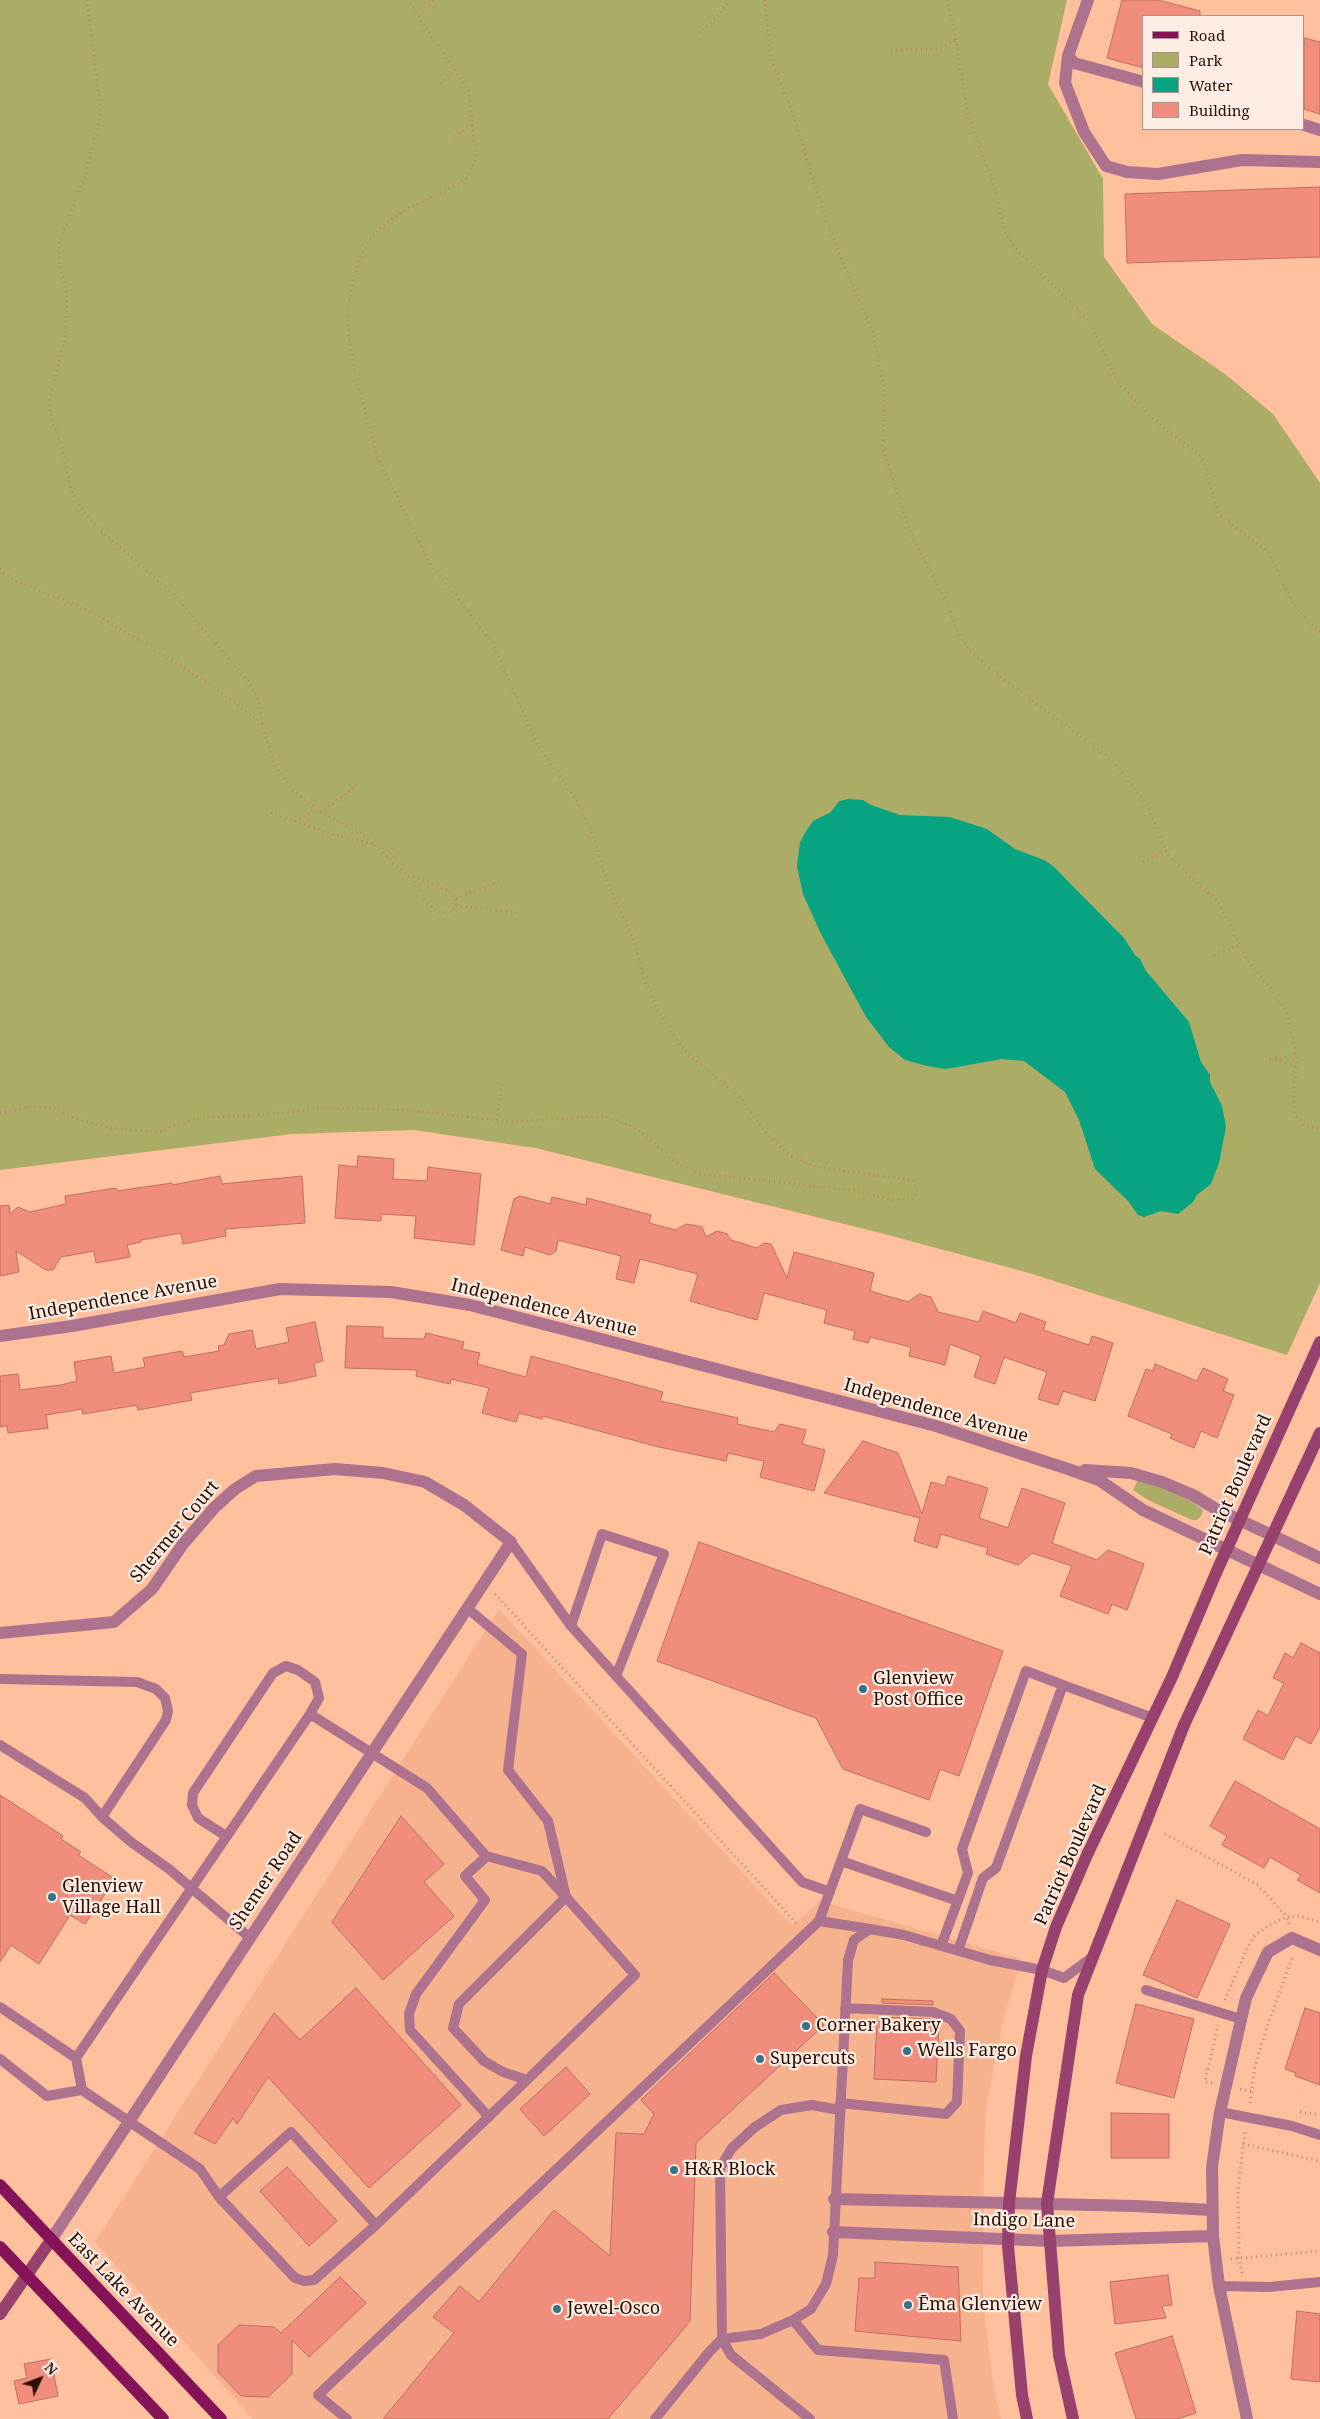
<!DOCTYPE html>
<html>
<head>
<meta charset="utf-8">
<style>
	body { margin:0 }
	#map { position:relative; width:1320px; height:2419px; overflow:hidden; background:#ffc09d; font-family:"Noto Serif",serif }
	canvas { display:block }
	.legend { position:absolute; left:1142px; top:15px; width:162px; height:115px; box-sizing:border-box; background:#feede4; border:1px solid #aa9489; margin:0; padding:6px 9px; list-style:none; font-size:15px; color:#2b0f00 }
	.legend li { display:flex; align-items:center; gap:10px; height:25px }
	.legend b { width:25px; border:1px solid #aa9489 }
	.north { position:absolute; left:15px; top:2354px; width:50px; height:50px; -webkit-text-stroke:4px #feede4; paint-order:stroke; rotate:47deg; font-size:14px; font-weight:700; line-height:20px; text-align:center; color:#2b0f00 }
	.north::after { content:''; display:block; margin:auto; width:18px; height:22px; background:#2b0f00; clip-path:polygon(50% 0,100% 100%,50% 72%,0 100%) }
</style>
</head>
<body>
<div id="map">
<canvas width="1320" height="2419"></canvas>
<ul class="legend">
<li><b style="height:6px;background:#841457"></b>Road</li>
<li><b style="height:14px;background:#abad67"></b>Park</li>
<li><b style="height:14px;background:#08a380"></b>Water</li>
<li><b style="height:14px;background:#f18d7c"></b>Building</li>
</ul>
<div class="north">N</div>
</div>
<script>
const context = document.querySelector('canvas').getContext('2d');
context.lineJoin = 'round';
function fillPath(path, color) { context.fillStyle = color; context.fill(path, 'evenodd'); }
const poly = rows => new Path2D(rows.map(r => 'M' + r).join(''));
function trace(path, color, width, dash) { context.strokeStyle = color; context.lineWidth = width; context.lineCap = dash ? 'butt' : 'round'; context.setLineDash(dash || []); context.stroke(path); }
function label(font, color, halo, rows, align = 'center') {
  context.font = font + ' "Noto Serif",serif'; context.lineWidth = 4.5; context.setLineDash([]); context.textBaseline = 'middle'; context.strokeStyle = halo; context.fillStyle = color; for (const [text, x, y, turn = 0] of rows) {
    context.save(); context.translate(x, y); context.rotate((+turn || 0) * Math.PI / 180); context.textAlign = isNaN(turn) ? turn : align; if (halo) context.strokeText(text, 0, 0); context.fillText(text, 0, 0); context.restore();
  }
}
fillPath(poly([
	[499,1609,792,1926,820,1901,1022,1959,1004,2018,987,2101,984,2151,983,2300,993,2383,1001,2419,253,2419,95,2242]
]), '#f6b28d');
fillPath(poly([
	[0,0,1067,0,1048,84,1103,179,1104,257,1152,324,1225,374,1273,414,1320,483,1320,1283,1287,1355,1029,1273,877,1232,535,1148,414,1130,292,1134,0,1170],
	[1138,1480,1154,1484,1190,1500,1203,1510,1201,1516,1197,1520,1192,1520,1148,1500,1133,1490]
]), '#abad67');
fillPath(poly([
	[849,799,863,800,871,805,900,815,950,817,987,829,1015,849,1044,860,1053,866,1124,938,1135,955,1140,959,1146,971,1189,1022,1201,1062,1210,1075,1210,1082,1222,1106,1226,1127,1219,1163,1211,1184,1197,1195,1193,1202,1178,1214,1161,1211,1144,1217,1138,1215,1128,1201,1095,1169,1079,1120,1065,1092,1024,1061,1002,1059,946,1069,927,1066,905,1060,889,1047,866,1017,821,934,803,894,797,866,800,842,806,831,813,821,831,812,839,801]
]), '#08a380');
const building = poly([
	[1122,0,1158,0,1200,11,1200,16,1144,16,1144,68,1107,58,1122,0],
	[1304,38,1320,42,1320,114,1304,109,1304,38],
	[1320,187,1320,257,1127,263,1125,194,1320,187],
	[358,1156,394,1159,393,1179,427,1181,428,1167,481,1174,474,1245,414,1238,416,1216,381,1214,381,1221,335,1218,339,1165,357,1167,358,1156],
	[220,1176,222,1184,302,1176,305,1223,225,1229,226,1236,183,1244,181,1233,141,1240,141,1242,127,1245,130,1257,96,1263,94,1251,61,1257,53,1270,46,1270,16,1251,19,1272,0,1276,0,1206,9,1205,10,1214,18,1207,30,1212,66,1204,65,1196,116,1188,117,1191,172,1183,172,1185,220,1176],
	[520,1196,550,1204,552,1197,586,1205,587,1198,651,1215,649,1223,675,1230,687,1224,702,1227,706,1237,717,1231,727,1234,731,1240,757,1248,764,1243,771,1244,787,1278,794,1252,874,1273,870,1291,908,1302,919,1294,931,1297,938,1312,979,1322,983,1311,1016,1323,1020,1313,1046,1322,1043,1330,1089,1345,1092,1336,1113,1343,1095,1401,1063,1391,1058,1405,1038,1399,1047,1372,1004,1357,995,1384,974,1377,981,1356,950,1344,945,1365,909,1356,911,1347,870,1337,868,1343,853,1339,855,1331,824,1323,827,1310,764,1293,757,1320,690,1301,698,1274,640,1259,634,1283,616,1279,621,1256,558,1240,556,1251,550,1255,525,1247,523,1256,501,1250,514,1199,520,1196],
	[315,1322,323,1361,314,1363,316,1376,279,1384,278,1378,190,1393,192,1400,138,1410,137,1405,83,1414,82,1409,46,1415,48,1428,8,1433,7,1426,0,1427,0,1376,18,1374,20,1390,61,1385,77,1381,74,1362,111,1356,114,1373,145,1367,143,1358,182,1351,184,1357,219,1351,218,1346,224,1345,229,1334,252,1330,256,1349,289,1342,286,1328,315,1322],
	[347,1326,383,1327,383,1338,424,1339,426,1333,464,1342,462,1349,480,1353,477,1364,526,1377,531,1356,663,1392,660,1401,738,1418,737,1424,774,1432,780,1424,806,1430,802,1444,825,1450,814,1491,760,1477,764,1461,728,1453,726,1461,659,1447,543,1416,542,1419,519,1413,516,1422,482,1413,489,1388,451,1379,450,1384,416,1376,417,1370,345,1368,347,1326],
	[1155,1364,1197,1381,1203,1368,1228,1379,1223,1391,1234,1395,1217,1438,1201,1431,1194,1448,1170,1438,1172,1434,1128,1416,1146,1369,1153,1371,1155,1364],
	[863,1441,898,1453,922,1514,931,1482,945,1486,948,1476,988,1488,979,1518,1008,1528,1022,1488,1065,1503,1052,1543,1097,1560,1108,1550,1144,1564,1127,1610,1112,1604,1108,1614,1060,1596,1072,1566,1032,1553,1018,1565,986,1554,988,1548,941,1534,937,1548,914,1541,920,1518,824,1493,863,1441],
	[699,1542,1003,1651,959,1776,940,1769,929,1800,843,1769,816,1718,657,1661,699,1542],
	[1301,1643,1320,1653,1320,1727,1311,1744,1296,1736,1283,1760,1243,1739,1258,1710,1268,1716,1284,1683,1273,1678,1285,1653,1293,1658,1301,1643],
	[1235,1781,1320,1829,1320,1893,1297,1880,1301,1875,1270,1857,1264,1868,1222,1845,1227,1836,1210,1826,1235,1781],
	[0,1795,63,1836,61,1839,81,1852,78,1855,115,1879,85,1924,70,1915,39,1964,11,1945,0,1962,0,1795],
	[401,1816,444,1864,424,1882,454,1916,383,1980,332,1922,401,1816],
	[1177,1900,1230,1924,1197,1998,1143,1975,1177,1900],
	[774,1973,824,2025,696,2143,690,2321,608,2419,383,2419,454,2333,433,2317,460,2286,479,2302,554,2210,610,2256,616,2133,644,2134,654,2114,641,2100,774,1973],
	[356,1988,461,2105,369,2188,268,2077,237,2124,233,2118,215,2144,194,2133,274,2013,300,2040,356,1988],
	[882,1999,933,2001,933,2005,882,2003,882,1999],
	[1136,2004,1194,2019,1174,2098,1116,2083,1136,2004],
	[1305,2008,1320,2013,1320,2085,1295,2076,1296,2073,1285,2069,1305,2008],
	[881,2017,932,2019,932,2023,939,2023,936,2082,874,2079,877,2021,881,2021,881,2017],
	[566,2067,590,2094,544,2136,520,2109,566,2067],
	[1111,2113,1169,2114,1169,2158,1111,2158,1111,2113],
	[287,2167,337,2221,309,2246,260,2191,287,2167],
	[875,2262,958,2267,961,2341,855,2331,859,2278,875,2278,875,2262],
	[1168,2275,1172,2305,1162,2306,1166,2318,1115,2324,1110,2282,1168,2275],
	[340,2277,366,2303,309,2357,292,2340,292,2374,268,2397,241,2396,218,2372,218,2345,239,2325,274,2327,281,2333,340,2277],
	[1297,2311,1320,2314,1320,2382,1291,2379,1297,2311],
	[1172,2336,1196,2413,1177,2419,1136,2419,1115,2353,1172,2336],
	[51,2359,58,2396,19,2404,14,2381,27,2378,24,2364,51,2359]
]);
fillPath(building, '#f18d7c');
trace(building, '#c16e61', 1);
trace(poly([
	[87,0,101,113,85,176,59,243,59,266,66,288,67,305,65,338,50,400,50,413,63,451,72,493,86,515,97,527,172,593,248,681,259,701,262,724,275,765,291,788,317,810,366,836,393,863,409,876,429,882,451,892,456,899,456,906,450,912,443,913,434,909,426,902,413,877],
	[765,0,770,51,773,63,792,112,830,231,873,332,884,390,883,448,910,532,949,607,958,633,970,651,993,671,1098,749,1122,771,1147,806,1169,857,1218,902,1249,963,1271,989,1287,1014,1297,1062,1293,1092,1296,1116,1304,1125,1320,1129],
	[947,0,954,28,968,115,996,191,1005,232,1013,246,1085,317,1094,332,1118,383,1162,427,1197,453,1204,462,1218,513,1268,552,1293,604,1320,633],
	[419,16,433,0],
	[699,33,719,15,729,0],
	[891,50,936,49,956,41],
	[441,84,454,69],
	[454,136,473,124],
	[0,569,14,580,89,611,138,639,213,686,262,724],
	[271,813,334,835,373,844],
	[321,813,360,782],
	[295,821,317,810],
	[387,857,395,847],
	[1143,862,1166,851],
	[456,898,499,882],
	[456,906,520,913],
	[1214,955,1240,945],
	[1270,1059,1296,1055],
	[1276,1059,1296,1067],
	[0,1113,30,1107,54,1108,74,1118,109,1128,160,1132,181,1123,208,1117,246,1116,327,1108,406,1110,510,1122,603,1116,629,1125,642,1133,679,1164,702,1174,858,1191,892,1200,912,1199,917,1194,917,1188,912,1180,816,1167,789,1155,764,1130,740,1097,689,1055,677,1041,658,1010,644,978,634,940,608,883,596,844,582,810,570,790,538,746,492,643,429,562,378,458,354,370,349,339,348,306,354,275,367,244,377,231,403,211,457,185,467,178,476,158,469,93,464,83,432,38,408,0],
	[497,1120,502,1080],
	[495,1594,796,1923],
	[1165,1834,1258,1885,1287,1917,1299,1916,1320,1922],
	[1225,2000,1248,1946,1255,1935,1271,1924,1287,1917,1289,1925],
	[1212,2083,1205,2082,1218,2025],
	[1240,2089,1251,2091],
	[1250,2103,1255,2066,1266,2030,1293,1955],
	[1300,2112,1320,2115],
	[1243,2144,1320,2161],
	[1231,2259,1320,2251],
	[1242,2273,1239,2258,1238,2191,1245,2130]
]), '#ba876a', 3, [1, 4]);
trace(poly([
	[511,1542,571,1626,802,1882,830,1892],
	[467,1608,522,1654,508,1770,548,1821,566,1897,635,1975,527,2080,503,2072,484,2061,453,2028,459,2004,566,1897,542,1871,486,1856,427,1788,310,1714,76,2058,82,2090,200,2169,219,2197,291,2132,376,2225,527,2080],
	[571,1626,602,1534,664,1554,616,1676],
	[0,1679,137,1682,156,1689,165,1698,168,1711,166,1720,102,1817],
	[1063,1685,1153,1718],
	[0,1745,85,1798,102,1817,131,1842,169,1869,249,1937],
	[226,1836,198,1818,192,1805,193,1793,273,1673,286,1666,298,1670,315,1682,319,1698,310,1714],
	[487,1856,465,1876,485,1900,416,1994,409,2014,410,2030,489,2117],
	[841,1861,958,1901],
	[819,1921,860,1809,926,1832],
	[941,1946,968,1873,962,1849,1026,1671,1063,1685,996,1868,983,1878,958,1951],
	[1146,1990,1241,2019],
	[0,2007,76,2058],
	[0,2059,47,2096,82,2090],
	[840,2103,946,2114,957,2102,960,2031,951,2019,933,2012,845,2008],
	[1220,2112,1292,2126,1320,2135],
	[219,2197,295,2278,304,2281,314,2280,376,2225],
	[1219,2286,1269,2287,1320,2282],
	[793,2320,818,2350,944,2360,953,2419],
	[347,2419,318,2395,819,1921,870,1929],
	[655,2419,710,2351,722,2339,761,2334,793,2320,811,2309,826,2284,833,2255,848,1960,854,1940,870,1929,904,1935,990,1960,1042,1970,1064,1978,1091,1958],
	[810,2419,731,2355,722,2339,720,2168,732,2148,755,2127,781,2110,812,2105,839,2110]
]), '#ad728e', 10);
trace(poly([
	[1088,0,1068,56,1065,83,1084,132,1106,166,1127,172,1158,174,1242,160,1320,162],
	[1068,56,1074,63,1144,82],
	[1304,125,1320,130],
	[0,1336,72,1326,280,1289,391,1292,470,1305,936,1426,1068,1469,1099,1480,1143,1510,1320,1594],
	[1085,1470,1131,1473,1162,1482,1193,1495,1216,1509,1320,1558],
	[0,1633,114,1622,152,1589,183,1544,214,1508,235,1489,256,1476,335,1469,383,1473,425,1482,464,1505,511,1542,51,2240],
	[834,2199,1135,2206,1212,2210],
	[833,2232,1050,2241,1213,2236],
	[1247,2419,1219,2286,1213,2236,1212,2167,1220,2112,1246,1998,1268,1952,1292,1938,1320,1950]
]), '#ad728e', 12);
trace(poly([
	[0,2314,51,2240],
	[1027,2419,1022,2395,1008,2246,1009,2203,1026,2056,1042,1970,1056,1927,1087,1855,1172,1677,1216,1573,1320,1342],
	[1073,2419,1059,2355,1047,2203,1078,1995,1184,1725,1320,1433]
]), '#97416e', 12);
trace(poly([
	[0,2185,221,2419],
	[0,2247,163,2419]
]), '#841457', 12);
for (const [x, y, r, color] of [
	[863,1689,5,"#38708a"],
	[52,1897,5,"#38708a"],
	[806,2026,5,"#38708a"],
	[907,2051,5,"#38708a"],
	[760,2059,5,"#38708a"],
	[674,2170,5,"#38708a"],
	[908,2305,5,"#38708a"],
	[557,2309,5,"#38708a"]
]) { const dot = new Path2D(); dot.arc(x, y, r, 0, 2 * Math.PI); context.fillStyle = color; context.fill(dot); trace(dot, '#feede4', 2); }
label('18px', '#2b0f00', '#feede4', [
	["Independence Avenue",123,1298,-10],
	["Independence Avenue",544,1308,14],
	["Independence Avenue",936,1411,16],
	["Patriot Boulevard",1236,1485,-66],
	["Shermer Court",175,1532,-50],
	["Patriot Boulevard",1071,1855,-66],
	["Shemer Road",266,1881,-56],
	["Indigo Lane",1024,2221,1],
	["East Lake Avenue",123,2290,46]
]);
label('18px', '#2b0f00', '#feede4', [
	["Glenview",873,1679],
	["Post Office",873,1700],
	["Glenview",62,1887],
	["Village Hall",62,1908],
	["Corner Bakery",816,2026],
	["Wells Fargo",917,2051],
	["Supercuts",770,2059],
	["H&R Block",684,2170],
	["Ēma Glenview",918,2305],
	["Jewel-Osco",567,2309]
], 'left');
</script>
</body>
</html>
